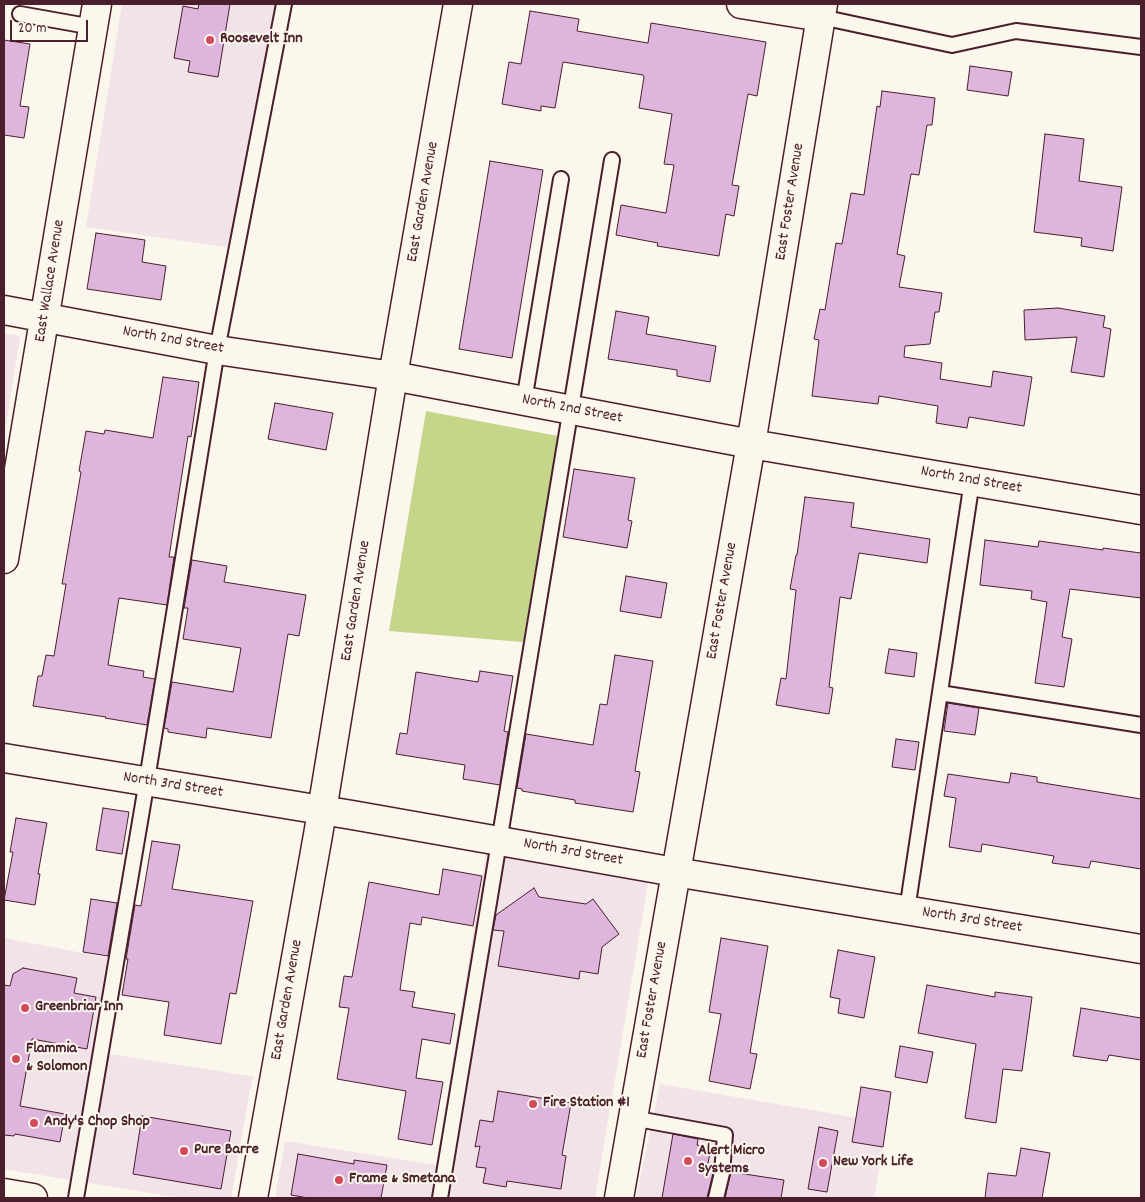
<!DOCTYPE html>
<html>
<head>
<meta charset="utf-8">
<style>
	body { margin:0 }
	#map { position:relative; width:1145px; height:1202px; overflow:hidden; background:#fbf7ec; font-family:Dekko,sans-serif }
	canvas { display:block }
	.frame { position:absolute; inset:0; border:5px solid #4a1f2b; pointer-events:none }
	.scale { position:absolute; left:10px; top:20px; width:78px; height:22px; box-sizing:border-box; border:2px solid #4a1f2b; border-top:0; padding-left:6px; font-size:15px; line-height:18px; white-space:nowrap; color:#4a1f2b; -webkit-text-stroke:4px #fbf7ec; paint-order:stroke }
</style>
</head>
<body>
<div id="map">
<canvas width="1145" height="1202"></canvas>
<div class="frame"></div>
<div class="scale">20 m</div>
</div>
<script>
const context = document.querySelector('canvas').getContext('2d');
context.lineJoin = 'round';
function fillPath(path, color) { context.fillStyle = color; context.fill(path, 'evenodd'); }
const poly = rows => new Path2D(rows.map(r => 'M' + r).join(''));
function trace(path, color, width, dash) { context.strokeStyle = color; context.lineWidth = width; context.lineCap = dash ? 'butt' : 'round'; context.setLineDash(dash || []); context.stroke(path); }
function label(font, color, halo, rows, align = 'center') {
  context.font = font + ' Dekko,sans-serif'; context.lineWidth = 4; context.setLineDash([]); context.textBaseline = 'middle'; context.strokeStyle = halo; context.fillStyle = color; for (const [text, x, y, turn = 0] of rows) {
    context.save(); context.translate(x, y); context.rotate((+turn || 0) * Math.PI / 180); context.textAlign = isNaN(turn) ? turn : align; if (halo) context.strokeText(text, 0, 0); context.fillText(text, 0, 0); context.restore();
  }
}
fillPath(poly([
	[122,4,279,4,232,248,86,227],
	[4,333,16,335,20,337,4,437],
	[486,853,644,879,648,883,595,1198,275,1198,285,1141,436,1165],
	[4,938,125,961,110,1054,256,1077,252,1080,231,1198,180,1198,4,1169],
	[660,1084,887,1123,874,1198,636,1198]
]), '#f2e3e8');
fillPath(poly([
	[426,411,558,436,523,642,389,631]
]), '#c5d58a');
const building = poly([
	[199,4,230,4,218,77,188,72,190,61,174,58,183,6,198,9,199,4],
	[530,11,579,19,577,31,648,43,651,23,766,42,757,96,748,94,732,185,739,186,734,216,726,214,719,256,657,246,658,243,616,235,621,205,666,213,674,165,664,164,672,114,639,108,644,77,643,75,563,62,555,108,541,106,541,111,502,104,509,62,521,64,530,11],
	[4,40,30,44,20,106,29,107,24,138,4,135,4,40],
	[970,66,1012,72,1008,96,967,90,970,66],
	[882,91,935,98,932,125,927,125,919,175,911,174,897,254,905,256,899,287,942,293,939,312,935,312,930,344,905,346,904,357,942,363,940,379,991,387,993,371,1032,377,1024,426,969,417,967,428,936,423,938,406,879,396,878,404,812,396,819,340,814,339,820,309,825,310,836,243,842,244,851,193,864,195,877,106,880,107,882,91],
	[1045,134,1084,139,1079,181,1122,187,1113,251,1081,246,1082,238,1034,232,1045,134],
	[490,161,543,170,512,358,459,349,490,161],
	[96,233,145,240,142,262,166,266,161,300,87,289,96,233],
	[1058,308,1105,316,1103,327,1111,329,1104,377,1071,372,1077,337,1025,340,1024,310,1058,308],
	[616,311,649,317,646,334,716,346,710,382,677,376,677,370,608,359,616,311],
	[163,377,199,382,191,437,188,436,169,557,174,557,167,605,119,598,108,665,144,671,143,677,155,679,147,725,105,718,106,717,33,706,38,676,42,676,46,655,54,656,66,584,62,584,81,472,79,471,86,431,104,434,105,430,153,438,163,377],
	[275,403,333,413,326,450,268,439,275,403],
	[574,469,635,478,628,520,632,521,627,548,563,537,574,469],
	[805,497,854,503,851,527,930,539,927,563,859,553,851,599,840,597,829,687,833,688,829,714,776,705,781,678,786,679,796,590,790,589,796,555,797,555,805,497],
	[985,540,1038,547,1039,541,1103,550,1103,548,1141,553,1141,598,1070,589,1062,637,1072,639,1064,687,1035,683,1047,602,1031,599,1032,591,980,585,985,540],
	[192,560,227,566,224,582,306,595,299,636,288,634,271,738,207,728,206,738,168,732,168,729,164,728,172,682,233,692,241,648,183,639,188,608,184,608,192,560],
	[626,576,667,583,661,618,620,611,626,576],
	[889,649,917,653,914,677,885,673,889,649],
	[615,655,653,661,635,771,640,772,633,812,575,803,575,800,522,791,522,789,517,788,526,734,593,745,600,704,607,705,615,655],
	[480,671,513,676,504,731,508,732,500,785,463,779,465,765,396,754,400,733,407,734,416,672,478,682,480,671],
	[948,703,979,708,975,735,944,731,948,703],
	[896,739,919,742,915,770,892,767,896,739],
	[1011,773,1037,777,1037,782,1141,799,1141,869,1091,861,1089,868,1052,863,1054,856,982,844,981,852,949,847,956,798,944,796,948,774,1009,783,1011,773],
	[103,808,129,812,122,854,96,850,103,808],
	[16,818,47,823,38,874,40,874,35,905,4,900,13,852,10,852,16,818],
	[152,841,180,845,172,889,253,901,236,994,230,993,221,1044,164,1035,169,1002,122,995,128,959,126,959,135,905,141,906,152,841],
	[443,869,482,876,473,926,422,917,421,925,410,923,400,990,415,992,412,1007,455,1014,450,1044,422,1039,416,1078,443,1082,432,1145,398,1139,406,1091,337,1079,349,1008,339,1007,344,976,352,977,369,882,439,895,443,869],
	[534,888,539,897,586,904,593,899,619,934,602,947,598,974,580,971,579,979,498,966,504,931,493,930,496,915,534,888],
	[91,899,117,903,108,956,83,952,91,899],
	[721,938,768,946,750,1053,757,1054,750,1089,709,1081,721,1014,709,1012,721,938],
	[838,950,875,957,864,1018,838,1013,840,999,830,997,838,950],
	[23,968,77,978,74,993,96,997,87,1049,32,1039,20,1106,65,1114,60,1142,15,1134,14,1136,4,1135,4,985,10,986,13,974,23,968],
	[927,985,995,997,995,992,1032,997,1022,1071,1003,1069,996,1123,965,1118,976,1044,918,1033,927,985],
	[1081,1008,1141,1018,1141,1060,1109,1055,1107,1061,1073,1056,1081,1008],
	[900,1046,933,1052,927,1083,895,1077,900,1046],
	[861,1087,891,1092,883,1147,852,1142,861,1087],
	[498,1091,571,1103,562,1155,566,1156,561,1189,507,1181,506,1187,483,1183,486,1168,476,1167,480,1146,475,1147,480,1120,493,1122,498,1091],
	[142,1116,231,1131,221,1189,133,1174,142,1116],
	[819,1127,838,1131,827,1192,808,1189,819,1127],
	[673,1134,698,1139,697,1145,711,1148,707,1168,714,1169,707,1198,662,1198,673,1134],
	[1021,1148,1050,1153,1042,1198,985,1198,988,1173,1016,1176,1021,1148],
	[298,1154,354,1164,354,1160,387,1165,381,1198,308,1198,291,1195,298,1154],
	[731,1172,784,1180,781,1198,725,1198,731,1172]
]);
fillPath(building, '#deb5dd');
trace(building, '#4a1f2b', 1);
const service = poly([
	[20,14,93,27],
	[821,17,952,45,1016,31,1141,47],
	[524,401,561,179],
	[940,693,1141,725],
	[907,910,972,481],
	[632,1118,725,1135,722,1173,716,1198],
	[76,1198,143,804,217,350,284,4],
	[440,1198,612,160]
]);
const minor = poly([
	[741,4,821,17],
	[4,310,217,350,393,376,751,444,1141,510],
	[4,559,97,4],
	[253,1198,318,835,393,376,458,4],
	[619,1198,751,444,823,4]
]);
const secondary = poly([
	[4,758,352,815,675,872,1141,949],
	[4,1193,33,1198]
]);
trace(service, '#4a1f2b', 18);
trace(minor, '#4a1f2b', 31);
trace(secondary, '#4a1f2b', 31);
trace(service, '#fbf7ec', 14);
trace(minor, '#fbf7ec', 28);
trace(secondary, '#fbf7ec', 28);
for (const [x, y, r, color] of [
	[210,40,5,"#d1495b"],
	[25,1008,5,"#d1495b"],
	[16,1059,5,"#d1495b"],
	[533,1104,5,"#d1495b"],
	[34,1123,5,"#d1495b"],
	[184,1151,5,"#d1495b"],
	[688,1161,5,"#d1495b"],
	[823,1163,5,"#d1495b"],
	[339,1180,5,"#d1495b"]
]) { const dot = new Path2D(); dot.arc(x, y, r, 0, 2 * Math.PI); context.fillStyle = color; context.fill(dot); trace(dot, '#fbf7ec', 2); }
label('bold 16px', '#4a1f2b', '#fbf7ec', [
	["Roosevelt Inn",220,40],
	["Greenbriar Inn",35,1008],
	["Flammia",26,1050],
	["& Solomon",26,1068],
	["Fire Station #1",543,1104],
	["Andy's Chop Shop",44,1123],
	["Pure Barre",194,1151],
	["Alert Micro",698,1152],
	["Systems",698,1170],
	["New York Life",833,1163],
	["Frame & Smetana",349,1180]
], 'left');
label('16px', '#4a1f2b', '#fbf7ec', [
	["East Garden Avenue",424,202,-80],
	["East Foster Avenue",791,202,-81],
	["East Wallace Avenue",51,281,-81],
	["North 2nd Street",173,341,10],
	["North 2nd Street",572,410,11],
	["North 2nd Street",971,481,10],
	["East Garden Avenue",357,601,-81],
	["East Foster Avenue",723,601,-80],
	["North 3rd Street",173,786,9],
	["North 3rd Street",573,853,10],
	["North 3rd Street",972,921,9],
	["East Garden Avenue",288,1000,-80],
	["East Foster Avenue",653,1000,-80]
]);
</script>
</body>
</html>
